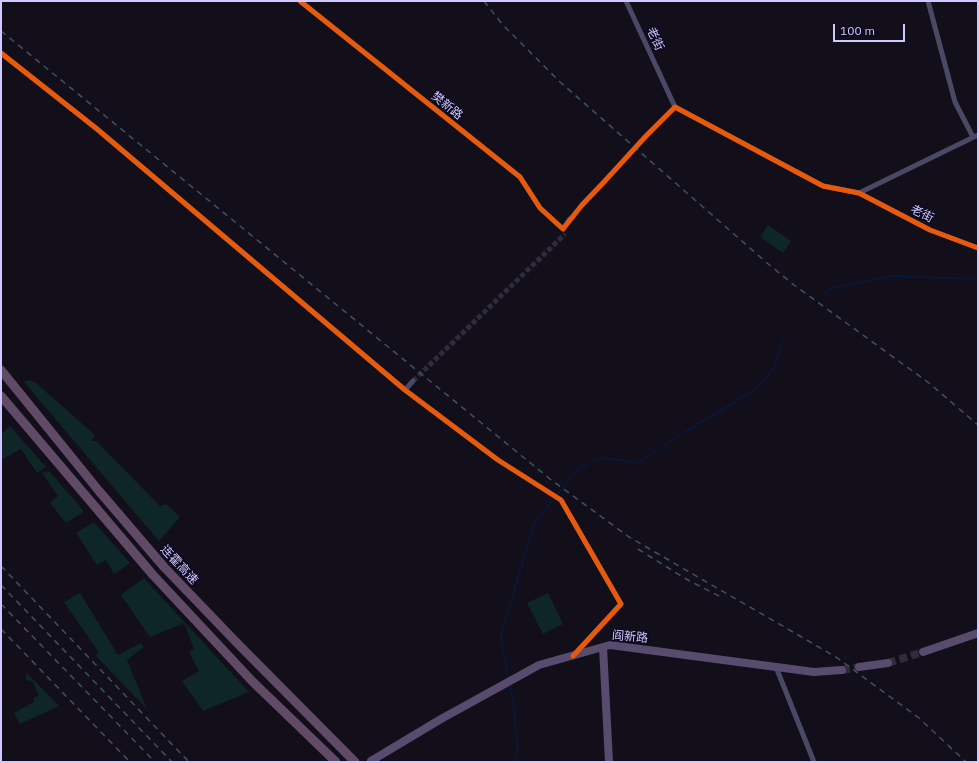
<!DOCTYPE html>
<html>
<head>
<meta charset="utf-8">
<style>
	body { margin:0 }
	#map { position:relative; width:979px; height:763px; overflow:hidden; background:#120f1b; font-family:"IBM Plex Sans",sans-serif }
	canvas { display:block }
	.frame { position:absolute; inset:0; border:2px solid #cfc9ff; pointer-events:none }
	.scale { position:absolute; left:833px; top:24px; width:72px; height:18px; box-sizing:border-box; border:2px solid #cfc9ff; border-top:0; padding-left:5px; font-size:12px; line-height:14px; white-space:nowrap; color:#cfc9ff; -webkit-text-stroke:3px #0e0a20; paint-order:stroke }
</style>
</head>
<body>
<div id="map">
<canvas width="979" height="763"></canvas>
<div class="frame"></div>
<div class="scale">100 m</div>
</div>
<script>
const context = document.querySelector('canvas').getContext('2d');
context.lineJoin = 'round';
function fillPath(path, color) { context.fillStyle = color; context.fill(path, 'evenodd'); }
const poly = rows => new Path2D(rows.map(r => 'M' + r).join(''));
function trace(path, color, width, dash) { context.strokeStyle = color; context.lineWidth = width; context.lineCap = dash ? 'butt' : 'round'; context.setLineDash(dash || []); context.stroke(path); }
function label(font, color, halo, rows, align = 'center') {
  context.font = font + ' "IBM Plex Sans","Noto Sans SC",sans-serif'; context.lineWidth = 3.5; context.setLineDash([]); context.textBaseline = 'middle'; context.strokeStyle = halo; context.fillStyle = color; for (const [text, x, y, turn = 0] of rows) {
    context.save(); context.translate(x, y); context.rotate((+turn || 0) * Math.PI / 180); context.textAlign = isNaN(turn) ? turn : align; if (halo) context.strokeText(text, 0, 0); context.fillText(text, 0, 0); context.restore();
  }
}
fillPath(poly([
	[768,225,791,241,783,253,760,237],
	[30,380,36,383,95,435,91,441,96,441,160,506,166,504,180,517,159,541,24,382],
	[10,426,46,467,37,473,21,449,1,460,1,440,3,437,1,434],
	[49,471,83,510,82,513,66,523,50,503,58,496,42,473],
	[94,522,130,563,114,574,106,560,97,565,76,533],
	[144,578,249,692,203,711,182,681,199,671,189,652,194,649,184,623,150,637,121,595],
	[80,593,118,655,141,643,144,647,127,660,147,709,96,656,98,651,64,602],
	[548,593,563,624,543,634,527,603],
	[26,672,59,706,20,724,14,713,34,702,34,698,39,695,32,681,26,680]
]), '#0e2627');
trace(poly([
	[825,294,829,289,891,276,974,279],
	[595,461,605,458,638,463,686,431,755,390,774,368,783,342,785,340],
	[558,494,580,467,588,464],
	[508,677,501,635,535,521,553,500],
	[510,686,514,709,518,754,514,762]
]), '#05193c', 1.5);
trace(poly([
	[603,183,646,136],
	[569,220,582,205],
	[413,381,565,234]
]), '#2e2b3d', 5, [5, 2.5]);
trace(poly([
	[888,663,923,652],
	[842,670,859,667]
]), '#2e2b3d', 8, [8, 4]);
trace(poly([
	[300,1,520,177,540,208,563,229,569,220],
	[626,1,675,107],
	[928,1,955,102,973,137],
	[1,53,97,129,405,390,498,460,561,500,621,604,575,654],
	[646,136,675,107,823,186,859,193,930,230,978,248],
	[859,193,978,135],
	[582,205,603,183],
	[405,390,413,381],
	[776,667,814,762]
]), '#4a4965', 5);
trace(poly([
	[603,647,609,762],
	[923,652,978,633],
	[859,667,888,663],
	[371,761,441,719,539,665,610,645,814,672,842,670]
]), '#584c6e', 8);
trace(poly([
	[1,370,99,491,164,567,239,645,355,762],
	[1,396,153,575,253,682,336,762]
]), '#614a66', 9);
trace(poly([
	[484,1,502,24,560,82,767,263,794,285,929,383,978,425],
	[1,31,550,479,629,537,836,657,919,718,966,762],
	[638,549,686,579,721,597],
	[1,566,189,762],
	[1,585,172,762],
	[1,604,155,762],
	[1,629,130,762]
]), '#3d5265', 1.5, [6, 5]);
trace(poly([
	[300,1,520,177,540,208,563,229,582,205,603,183,646,136,675,107,823,186,859,193,930,230,978,248],
	[1,53,97,129,405,390,498,460,561,500,621,604,573,656]
]), '#e8590c', 5);
label('12px', '#cfc9ff', '#0e0a20', [
	["老街",655,39,65],
	["樊新路",447,106,39],
	["老街",922,214,27],
	["连霍高速",179,565,47],
	["阎新路",630,637,5]
]);
</script>
</body>
</html>
